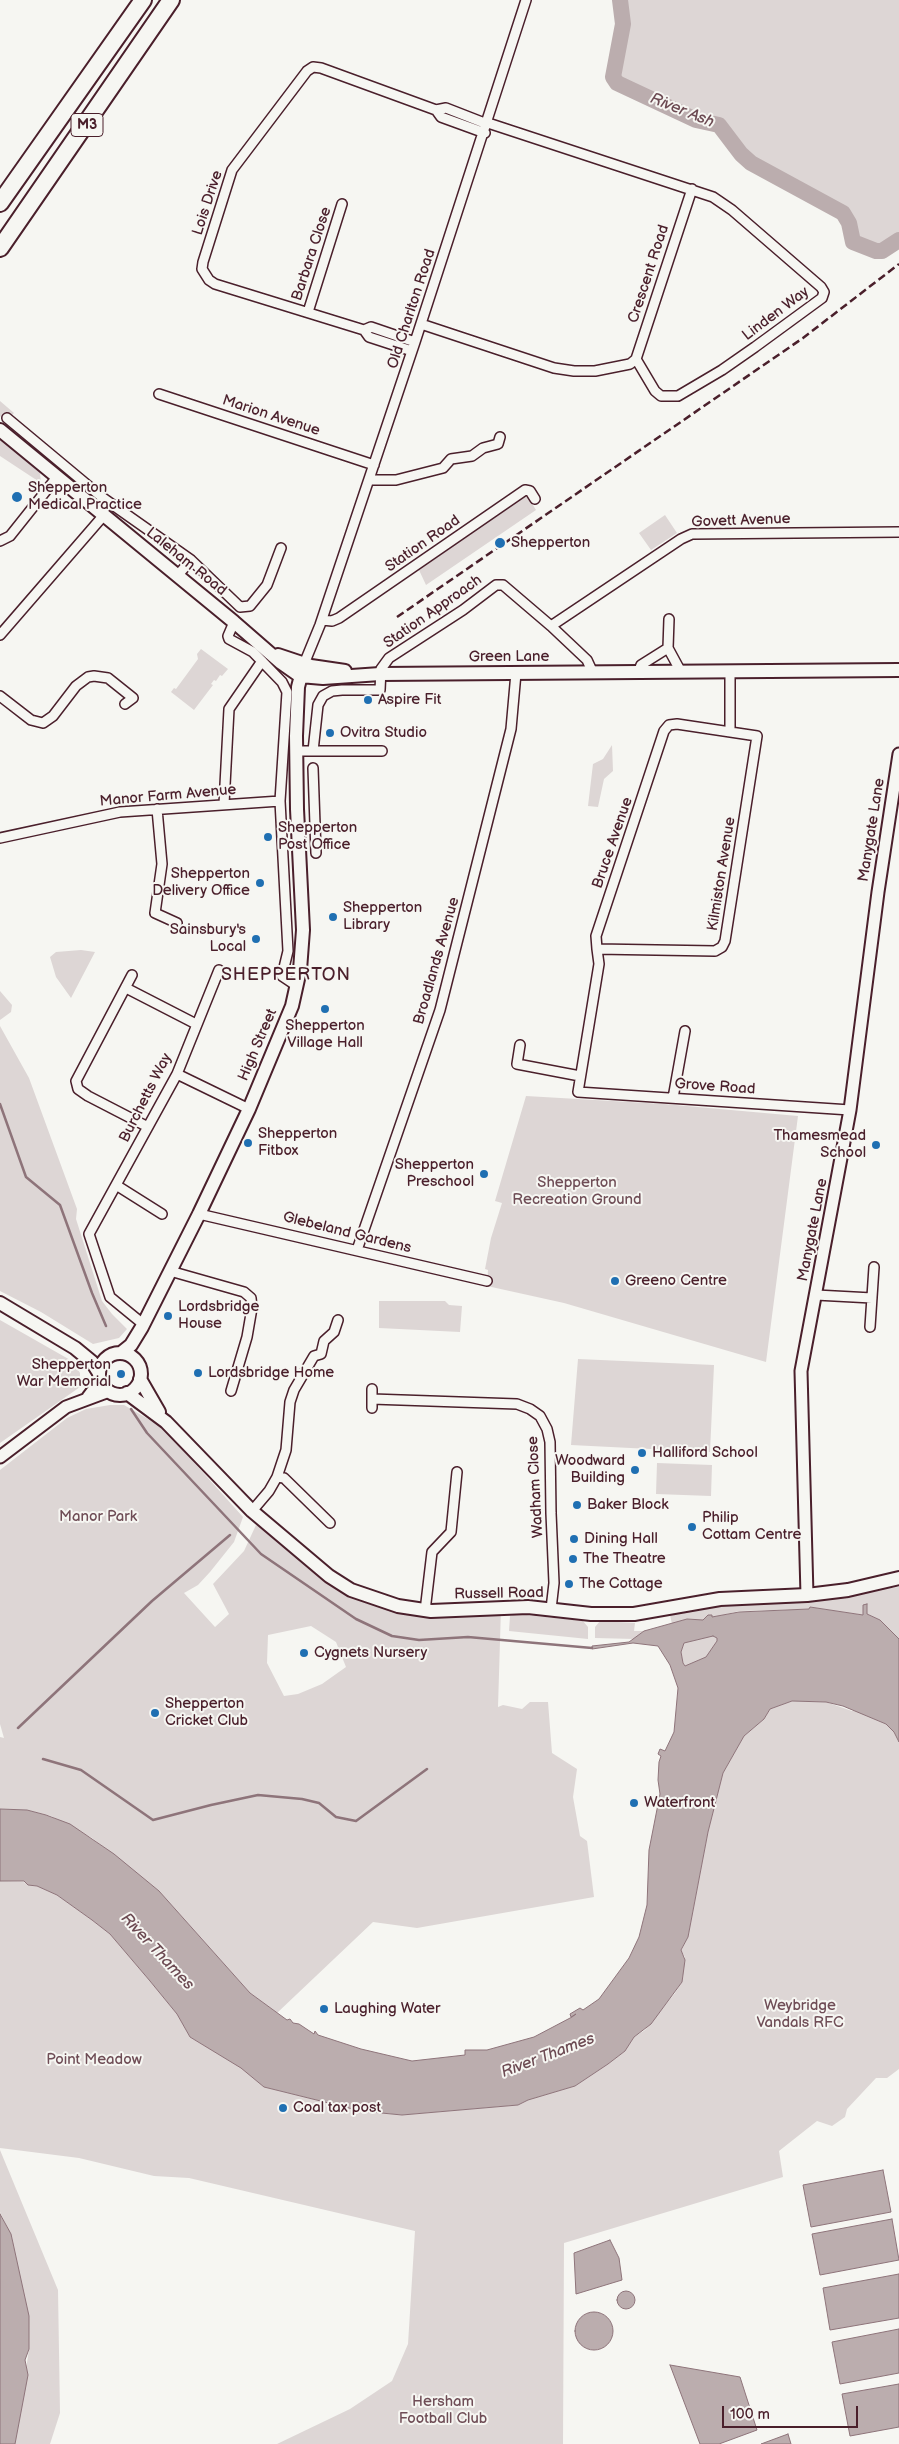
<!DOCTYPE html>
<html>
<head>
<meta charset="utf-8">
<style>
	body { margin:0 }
	#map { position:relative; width:899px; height:2444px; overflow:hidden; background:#f6f6f2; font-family:"Balsamiq Sans",sans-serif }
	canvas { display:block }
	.scale { position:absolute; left:722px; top:2406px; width:136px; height:22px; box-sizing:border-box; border:2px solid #4a1f2b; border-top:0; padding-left:6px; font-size:15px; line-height:18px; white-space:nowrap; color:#4a1f2b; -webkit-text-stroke:4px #f6f6f2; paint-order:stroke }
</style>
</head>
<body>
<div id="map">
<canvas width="899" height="2444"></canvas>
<div class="scale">100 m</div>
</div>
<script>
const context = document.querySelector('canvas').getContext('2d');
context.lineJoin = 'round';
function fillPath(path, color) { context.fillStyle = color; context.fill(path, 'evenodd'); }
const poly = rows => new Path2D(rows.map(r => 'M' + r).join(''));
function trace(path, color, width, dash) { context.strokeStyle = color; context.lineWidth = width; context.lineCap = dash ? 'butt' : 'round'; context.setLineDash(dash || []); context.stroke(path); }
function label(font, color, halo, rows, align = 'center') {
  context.font = font + ' "Balsamiq Sans",sans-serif'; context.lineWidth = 4; context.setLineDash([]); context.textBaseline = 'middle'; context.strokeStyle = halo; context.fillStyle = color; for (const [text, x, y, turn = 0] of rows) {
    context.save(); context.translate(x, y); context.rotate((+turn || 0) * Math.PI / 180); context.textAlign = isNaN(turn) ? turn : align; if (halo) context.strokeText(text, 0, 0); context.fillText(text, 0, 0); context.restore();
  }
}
fillPath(poly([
	[620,0,899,0,899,240,882,251,876,251,853,242,849,223,843,213,751,163,741,154,719,125,696,120,617,83,613,77,623,24],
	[0,401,14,413,10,417,2,418,0,416],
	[0,439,40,473,41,483,0,456],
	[523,497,528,497,536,510,426,585,419,570],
	[665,515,677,533,651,550,639,533],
	[201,649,228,669,222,676,220,675,216,681,214,680,211,684,213,685,194,710,171,692,174,688,176,689,198,659,197,654],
	[612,745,613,771,604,779,598,807,588,806,593,764,603,759],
	[81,950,95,952,71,998,56,977,50,957,56,952],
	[0,991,12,1005,11,1012,0,1020],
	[0,1026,29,1078,77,1209,76,1219,102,1301,112,1314,127,1329,119,1338,93,1344,41,1312,0,1291],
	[526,1096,664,1104,798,1116,766,1362,564,1303,487,1286,488,1270,485,1269,491,1238,502,1203,495,1201],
	[379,1301,445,1301,449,1305,462,1306,460,1332,379,1328],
	[0,1320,72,1361,80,1373,80,1387,0,1443],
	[578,1359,714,1365,710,1452,571,1445],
	[110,1405,124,1405,162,1427,243,1517,234,1542,210,1572,198,1585,184,1593,215,1627,229,1614,213,1584,244,1551,256,1525,329,1576,398,1606,501,1608,498,1707,503,1705,522,1709,530,1702,548,1702,552,1753,577,1769,573,1797,580,1836,587,1841,594,1897,417,1928,373,1922,277,2013,250,1993,159,1891,92,1838,51,1816,27,1810,0,1809,0,1737,4,1738,0,1724,0,1470,67,1418,86,1409],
	[311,1626,336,1642,346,1667,322,1684,298,1694,284,1696,267,1663,268,1635],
	[657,1463,712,1465,711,1496,656,1494],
	[899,1587,899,1639,880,1620,867,1614,866,1604,864,1615,810,1607,809,1609,739,1611,703,1620,687,1619,672,1624,670,1615,738,1603],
	[517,1614,583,1621,588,1627,588,1639,509,1631,510,1616],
	[600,1621,635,1623,634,1631,644,1631,635,1639,595,1638,595,1627],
	[713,1635,717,1638,717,1641,706,1658,685,1666,683,1663,681,1652,684,1643],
	[792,1701,826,1702,852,1711,857,1710,886,1724,894,1732,899,1742,899,2069,887,2078,876,2078,847,2109,845,2117,832,2126,817,2121,779,2151,783,2177,564,2243,563,2444,277,2444,350,2409,392,2381,408,2344,415,2231,189,2178,154,2176,79,2158,0,2148,0,1881,24,1882,28,1885,37,1886,57,1895,92,1920,110,1934,150,1981,177,2014,190,2037,242,2068,264,2087,361,2111,402,2115,518,2105,528,2100,575,2086,608,2064,625,2051,634,2037,645,2030,675,1993,682,1982,685,1957,681,1951,688,1937,708,1832,723,1773,744,1736,764,1719,770,1709],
	[0,2150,58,2290,60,2413,50,2444,15,2444,29,2349,12,2238,0,2212]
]), '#ddd6d5');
const water = poly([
	[867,1604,867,1614,880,1620,899,1639,899,1742,894,1732,886,1724,843,1706,826,1702,792,1701,770,1709,764,1719,744,1736,723,1773,708,1832,688,1937,681,1950,685,1960,682,1982,651,2024,634,2037,625,2051,608,2064,575,2086,528,2100,518,2105,402,2115,361,2111,264,2087,241,2068,190,2037,177,2014,150,1981,110,1934,92,1920,57,1895,37,1886,28,1885,24,1881,0,1881,0,1809,27,1810,46,1815,70,1824,114,1854,159,1891,250,1993,287,2020,290,2019,293,2023,299,2024,314,2034,315,2031,318,2035,361,2049,412,2061,465,2055,465,2050,487,2050,534,2037,572,2017,576,2014,571,2017,570,2014,580,2008,583,2010,599,1999,629,1958,639,1937,647,1905,649,1850,660,1794,658,1780,659,1762,661,1756,658,1754,660,1749,665,1751,674,1732,678,1688,670,1665,658,1646,633,1643,592,1649,592,1646,629,1642,644,1631,687,1619,703,1620,708,1615,712,1615,712,1617,739,1612,809,1609,810,1607,863,1615,863,1605,867,1604],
	[713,1636,717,1638,717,1641,706,1657,685,1666,683,1663,681,1652,684,1643,713,1636],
	[883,2170,891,2212,811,2227,803,2185,883,2170],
	[0,2214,11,2234,29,2316,29,2349,25,2360,28,2375,15,2444,0,2444,0,2214],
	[892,2219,899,2260,820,2275,812,2234,892,2219],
	[610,2240,619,2258,622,2280,576,2294,574,2253,610,2240],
	[899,2274,899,2318,830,2330,823,2288,899,2274],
	'617 2300a9 9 0 1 1 18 0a9 9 0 1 1-18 0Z',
	'575 2331a19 19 0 1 1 38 0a19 19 0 1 1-38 0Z',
	[899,2329,899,2373,840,2384,832,2342,899,2329],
	[670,2365,740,2377,757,2430,719,2444,700,2444,670,2365],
	[899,2384,899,2427,850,2436,842,2394,899,2384],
	[788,2434,791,2444,761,2444,788,2434]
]);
fillPath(water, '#bbadae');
trace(water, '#8e747a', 1);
trace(poly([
	[0,1104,26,1177,60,1205,92,1293,106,1326],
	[131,1409,147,1433,261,1554,356,1619,392,1636,419,1640,468,1637,592,1648],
	[18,1728,152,1601,230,1535],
	[43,1759,81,1770,153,1820,211,1805,258,1795,302,1799,319,1803,336,1817,356,1821,427,1769]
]), '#8e747a', 2.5);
trace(poly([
	[620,0,623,24,613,77,617,83,696,120,719,125,741,154,751,163,843,213,849,223,853,242,876,251,882,251,899,240]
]), '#bbadae', 16);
const minor = poly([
	[436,110,441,117,485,133],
	[488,123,713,197,732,210,821,287,824,292,822,298,755,347,722,370,678,396,661,396,655,391,636,359],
	[308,312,342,204],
	[421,324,554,368,574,371,595,371,630,364,636,359,692,189],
	[364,330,371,327,415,342],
	[412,351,369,337,364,330,215,284,209,280,202,269,203,262,232,170,307,71,313,67,321,68,436,110,446,108,487,124],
	[159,394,374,465],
	[7,418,103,498,191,560,240,607,250,606,267,585,281,548],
	[369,480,396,480,443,468,451,459,472,456,483,448,498,444,500,437],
	[0,541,10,536,57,477],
	[177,576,191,560],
	[322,620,332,621,339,618,525,490,530,491,535,499],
	[234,622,228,636,229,639,253,652,282,682,287,692,280,801,288,951,282,976,297,986],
	[551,626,681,539,692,534,899,532],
	[0,635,104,515],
	[668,648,669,619],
	[304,664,320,625,415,342,526,0],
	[638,673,641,665,668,648,681,672],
	[0,696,31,720,43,723,53,716,76,686,88,677,94,676,108,678,133,698,125,704],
	[730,732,730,672],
	[298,751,382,751],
	[313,751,318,705,323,696,332,691,342,690,380,690,381,669,389,658,463,610,496,585,503,585,551,626,587,660,593,673],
	[313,768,316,853],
	[224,804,229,709,262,661],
	[157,809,162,864,155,913,177,923],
	[0,838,120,812,280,801],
	[597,949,715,951,722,947,725,941,757,736,677,724,669,725,664,731,596,936,597,949,599,964,578,1092,850,1110],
	[132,975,76,1081,78,1089,88,1096,148,1127],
	[126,988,196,1024],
	[520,1045,517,1064,580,1076],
	[177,1074,249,1109],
	[673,1098,685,1031],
	[116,1185,162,1214],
	[199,1214,487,1281],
	[357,1250,440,1010,511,729,516,673],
	[170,1271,244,1292,251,1298,252,1308,247,1337,231,1391],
	[816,1295,872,1298],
	[143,1324,110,1297,89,1234,177,1074,219,970],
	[870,1327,874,1267],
	[372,1389,372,1408],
	[372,1399,517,1404,530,1409,540,1416,547,1429,550,1442,551,1513,554,1583,551,1609],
	[277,1477,284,1478,330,1523],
	[252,1511,269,1491,277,1477,286,1450,290,1402,294,1390,314,1356,321,1354,324,1341,334,1332,338,1320],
	[425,1611,432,1552,451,1532,457,1472]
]);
const tertiary = poly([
	[88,1397,100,1381],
	[0,1457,66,1407,109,1391],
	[807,1595,801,1371,850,1110,878,892,899,754]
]);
const secondary = poly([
	[0,430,234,622,280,662,300,676,323,678,380,674,899,670],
	[278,655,311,666,345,671],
	[0,1303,75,1348,92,1362,99,1373],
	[121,1353,131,1345,142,1327,199,1214,249,1109,292,1006,300,970,303,930,297,809,296,736,298,687,304,664],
	'99 1374a21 21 0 1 1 42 0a21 21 0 1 1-42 0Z',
	[140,1379,159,1412],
	[127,1393,166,1422,252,1511,329,1576,351,1590,398,1606,431,1611,528,1607,591,1614,634,1614,720,1599,807,1595,848,1590,899,1578]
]);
const motorway = poly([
	[0,203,143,0],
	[0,248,171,0]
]);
trace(minor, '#4a1f2b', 12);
trace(tertiary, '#4a1f2b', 15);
trace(secondary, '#4a1f2b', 16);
trace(motorway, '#4a1f2b', 20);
trace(minor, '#f6f6f2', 9);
trace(tertiary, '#f6f6f2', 11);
trace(secondary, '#f6f6f2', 12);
trace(motorway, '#f6f6f2', 16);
trace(poly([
	[397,617,803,338,899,264]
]), '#4a1f2b', 2.5, [8, 4]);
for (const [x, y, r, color] of [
	[17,497,6,"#1f6fb2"],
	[500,543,6,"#1f6fb2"],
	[368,700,5,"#1f6fb2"],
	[330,733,5,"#1f6fb2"],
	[268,837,5,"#1f6fb2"],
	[260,883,5,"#1f6fb2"],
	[333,917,5,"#1f6fb2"],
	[256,939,5,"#1f6fb2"],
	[325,1009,5,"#1f6fb2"],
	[248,1143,5,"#1f6fb2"],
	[876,1145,5,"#1f6fb2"],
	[484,1174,5,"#1f6fb2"],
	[615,1281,5,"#1f6fb2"],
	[168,1316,5,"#1f6fb2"],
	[198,1373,5,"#1f6fb2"],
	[121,1374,5,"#1f6fb2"],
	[642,1453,5,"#1f6fb2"],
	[635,1470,5,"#1f6fb2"],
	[577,1505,5,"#1f6fb2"],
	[692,1527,5,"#1f6fb2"],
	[574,1539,5,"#1f6fb2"],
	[573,1559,5,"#1f6fb2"],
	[569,1584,5,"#1f6fb2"],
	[304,1653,5,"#1f6fb2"],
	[155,1713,5,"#1f6fb2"],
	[634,1803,5,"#1f6fb2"],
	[324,2009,5,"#1f6fb2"],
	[283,2108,5,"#1f6fb2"]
]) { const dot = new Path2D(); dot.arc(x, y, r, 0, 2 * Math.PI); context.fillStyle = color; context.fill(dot); trace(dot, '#f6f6f2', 2); }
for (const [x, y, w] of [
	[87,125,32]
]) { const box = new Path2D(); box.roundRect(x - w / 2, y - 11.5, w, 23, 4); context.fillStyle = '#f6f6f2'; context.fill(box); trace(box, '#4a1f2b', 1); }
label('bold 14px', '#4a1f2b', null, [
	["M3",87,125]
]);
label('15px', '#4a1f2b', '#f6f6f2', [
	["Lois Drive",208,203,-72],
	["Barbara Close",312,254,-72],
	["Crescent Road",649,274,-72],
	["Old Charlton Road",412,309,-72],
	["Linden Way",776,314,-37],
	["Marion Avenue",271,416,18],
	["Govett Avenue",741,521,-2],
	["Station Road",423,544,-35],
	["Laleham Road",186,562,39],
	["Station Approach",433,612,-35],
	["Green Lane",509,657],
	["Manor Farm Avenue",168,796,-5],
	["Manygate Lane",872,830,-81],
	["Bruce Avenue",613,843,-71],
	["Kilmiston Avenue",722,874,-81],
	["Broadlands Avenue",437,961,-74],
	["High Street",258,1045,-67],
	["Grove Road",715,1087,4],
	["Burchetts Way",146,1098,-63],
	["Manygate Lane",813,1230,-79],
	["Glebeland Gardens",347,1233,14],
	["Wadham Close",536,1487,-93],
	["Russell Road",499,1594,-1]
]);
label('15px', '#4a1f2b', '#f6f6f2', [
	["Shepperton",28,488],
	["Medical Practice",28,505],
	["Shepperton",511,543],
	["Aspire Fit",378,700],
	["Ovitra Studio",340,733],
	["Shepperton",278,828],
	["Post Office",278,845],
	["Shepperton",250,874,"right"],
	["Delivery Office",250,891,"right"],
	["Shepperton",343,908],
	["Library",343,925],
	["Sainsbury's",246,930,"right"],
	["Local",246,947,"right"],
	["Shepperton",325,1026,"center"],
	["Village Hall",325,1043,"center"],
	["Shepperton",258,1134],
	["Fitbox",258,1151],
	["Thamesmead",866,1136,"right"],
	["School",866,1153,"right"],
	["Shepperton",474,1165,"right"],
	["Preschool",474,1182,"right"],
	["Greeno Centre",625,1281],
	["Lordsbridge",178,1307],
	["House",178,1324],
	["Shepperton",111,1365,"right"],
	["War Memorial",111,1382,"right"],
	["Lordsbridge Home",208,1373],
	["Halliford School",652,1453],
	["Woodward",625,1461,"right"],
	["Building",625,1478,"right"],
	["Baker Block",587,1505],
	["Philip",702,1518],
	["Cottam Centre",702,1535],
	["Dining Hall",584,1539],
	["The Theatre",583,1559],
	["The Cottage",579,1584],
	["Cygnets Nursery",314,1653],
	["Shepperton",165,1704],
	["Cricket Club",165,1721],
	["Waterfront",644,1803],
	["Laughing Water",334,2009],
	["Coal tax post",293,2108]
], 'left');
label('15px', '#6f4d56', '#f6f6f2', [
	["Shepperton",577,1183],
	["Recreation Ground",577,1200],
	["Manor Park",98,1517],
	["Weybridge",800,2006],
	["Vandals RFC",800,2023],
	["Point Meadow",94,2060],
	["Hersham",443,2402],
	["Football Club",443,2419]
]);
label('italic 16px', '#6c4a52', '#f6f6f2', [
	["River Ash",682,111,22],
	["River Thames",157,1952,47],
	["River Thames",548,2056,-21]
]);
context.letterSpacing = '1px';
label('18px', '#4a1f2b', '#f6f6f2', [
	["SHEPPERTON",286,975]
]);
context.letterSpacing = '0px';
</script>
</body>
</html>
